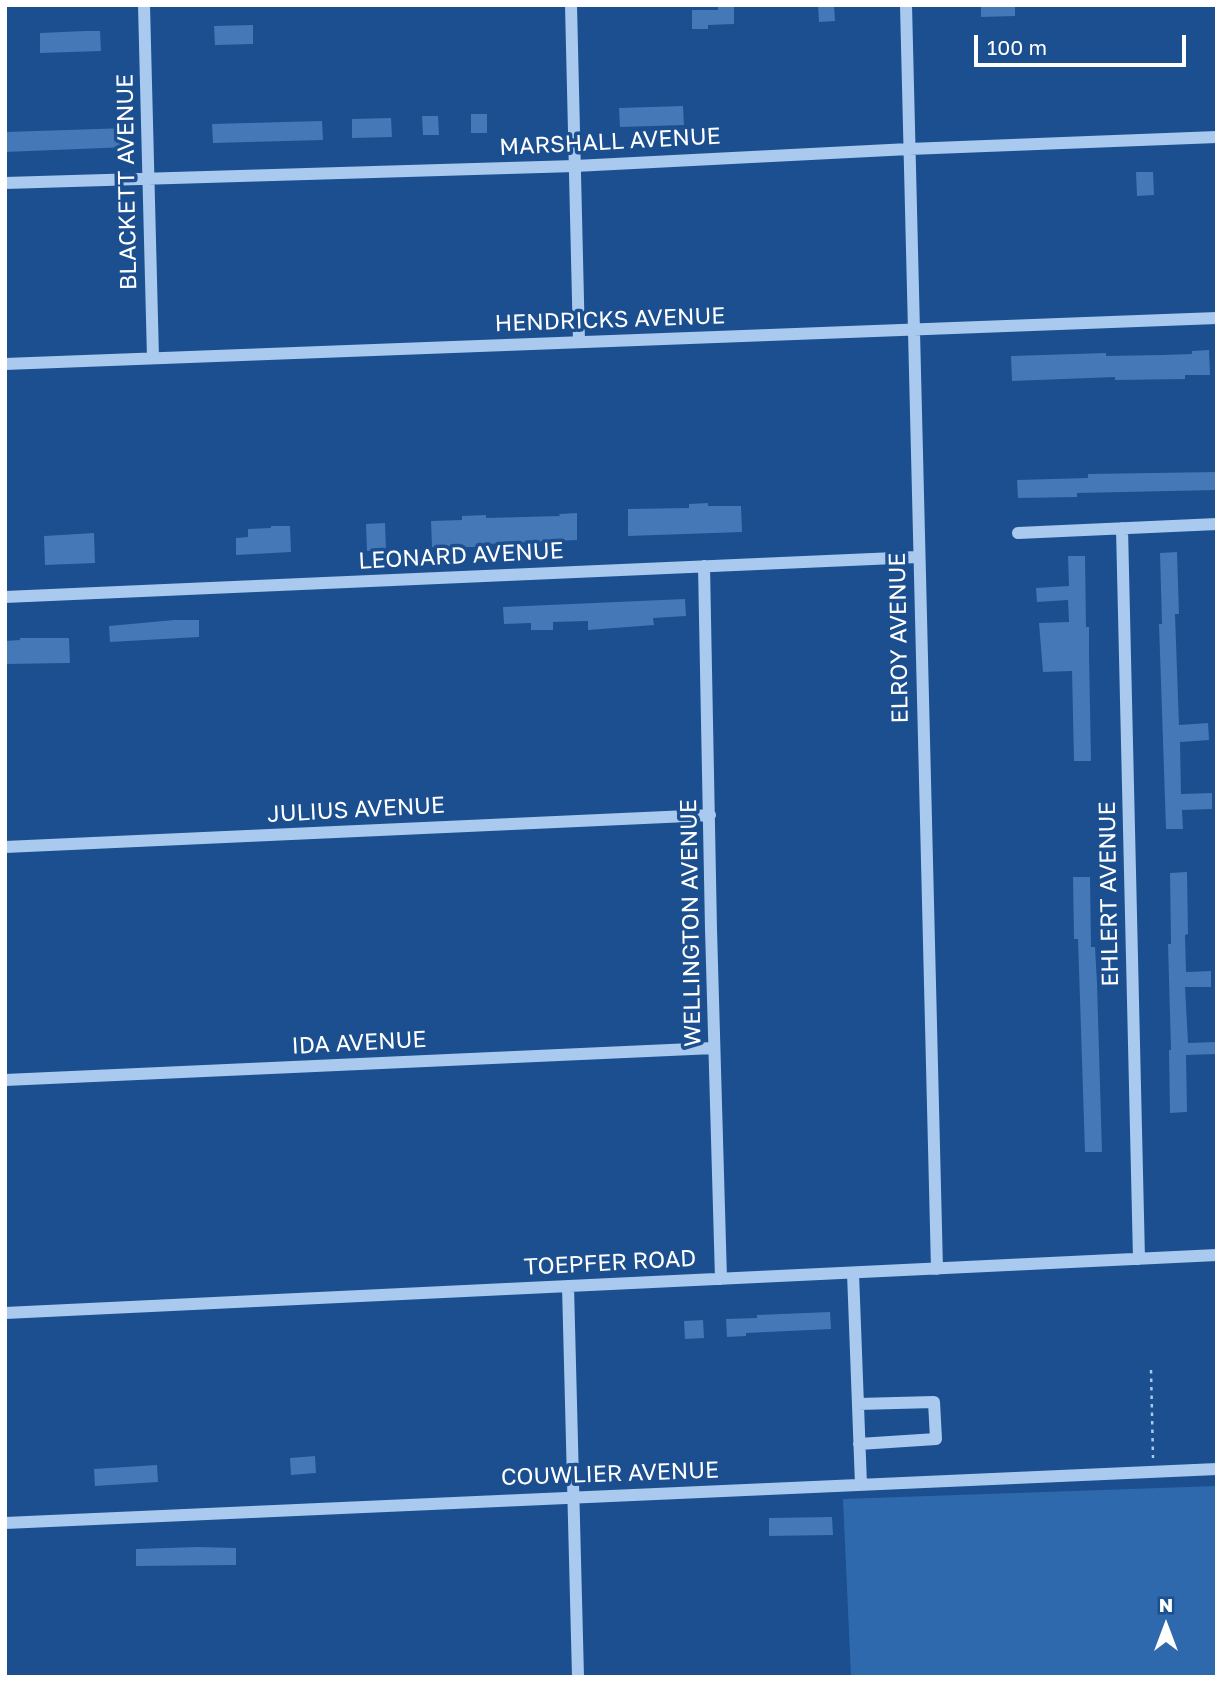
<!DOCTYPE html>
<html>
<head>
<meta charset="utf-8">
<style>
	body { margin:0 }
	#map { position:relative; width:1222px; height:1682px; overflow:hidden; background:#1b4f8f; font-family:"Golos Text",sans-serif }
	canvas { display:block }
	.frame { position:absolute; inset:0; border:7px solid #fff; pointer-events:none }
	.north { position:absolute; left:1131px; top:1591px; width:70px; height:70px; -webkit-text-stroke:5px #1b4f8f; paint-order:stroke; rotate:0deg; font-size:19px; font-weight:700; line-height:28px; text-align:center; color:#fff }
	.north::after { content:''; display:block; margin:auto; width:24px; height:32px; background:#fff; clip-path:polygon(50% 0,100% 100%,50% 72%,0 100%) }
	.scale { position:absolute; left:974px; top:35px; width:212px; height:32px; box-sizing:border-box; border:4px solid #fff; border-top:0; padding-left:9px; font-size:21px; line-height:24px; white-space:nowrap; color:#fff; -webkit-text-stroke:5px #1b4f8f; paint-order:stroke }
</style>
</head>
<body>
<div id="map">
<canvas width="1222" height="1682"></canvas>
<div class="frame"></div>
<div class="north">N</div>
<div class="scale">100 m</div>
</div>
<script>
const context = document.querySelector('canvas').getContext('2d');
context.lineJoin = 'round';
function fillPath(path, color) { context.fillStyle = color; context.fill(path, 'evenodd'); }
const poly = rows => new Path2D(rows.map(r => 'M' + r).join(''));
function trace(path, color, width, dash) { context.strokeStyle = color; context.lineWidth = width; context.lineCap = dash ? 'butt' : 'round'; context.setLineDash(dash || []); context.stroke(path); }
function label(font, color, halo, rows, align = 'center') {
  context.font = font + ' "Golos Text",sans-serif'; context.lineWidth = 7; context.setLineDash([]); context.textBaseline = 'middle'; context.strokeStyle = halo; context.fillStyle = color; for (const [text, x, y, turn = 0] of rows) {
    context.save(); context.translate(x, y); context.rotate((+turn || 0) * Math.PI / 180); context.textAlign = isNaN(turn) ? turn : align; if (halo) context.strokeText(text, 0, 0); context.fillText(text, 0, 0); context.restore();
  }
}
fillPath(poly([
	[1217,1486,1217,1677,851,1677,843,1499]
]), '#2e69ad');
fillPath(poly([
	[734,5,734,24,708,25,708,29,692,29,692,10,718,10,718,6],
	[818,5,834,5,835,21,819,22],
	[981,5,1015,5,1015,16,981,17],
	[253,25,253,44,215,45,214,26],
	[85,31,100,31,101,51,40,53,40,33],
	[683,106,684,125,620,127,619,108],
	[471,114,487,114,487,133,471,133],
	[422,116,438,116,439,135,423,135],
	[391,118,392,137,352,138,352,119],
	[322,121,323,140,213,143,212,124],
	[128,128,128,147,5,152,5,132],
	[1136,172,1153,172,1154,195,1137,196],
	[1209,350,1210,375,1185,375,1185,379,1115,380,1115,377,1012,381,1011,356,1106,353,1106,356,1162,355,1192,354,1192,351],
	[1217,472,1217,490,1077,493,1077,497,1018,498,1017,480,1088,478,1088,474],
	[708,503,708,506,741,506,742,532,628,536,628,509,689,508,689,504],
	[577,513,577,540,487,544,487,547,432,547,431,521,462,520,462,516,486,515,486,518,560,516,559,514],
	[385,523,386,550,367,551,366,524],
	[271,526,290,526,291,552,236,555,236,538,248,537,248,529,271,528],
	[94,533,95,563,45,565,44,536],
	[1177,552,1179,614,1175,614,1179,725,1208,723,1209,740,1180,742,1181,794,1212,793,1212,809,1182,810,1183,829,1166,829,1159,624,1162,624,1160,553],
	[1068,556,1085,556,1086,627,1089,627,1089,654,1091,761,1074,761,1072,671,1043,672,1039,623,1069,622,1068,600,1037,602,1036,588,1069,586],
	[685,599,686,616,653,618,654,625,588,630,588,621,553,622,553,630,531,630,531,623,504,624,503,607],
	[174,620,199,620,199,637,110,642,109,626],
	[20,638,69,638,70,663,5,664,5,641,20,640],
	[1187,872,1188,934,1185,935,1186,972,1211,971,1211,987,1185,987,1188,1043,1216,1042,1216,1054,1186,1055,1187,1112,1170,1113,1169,1050,1171,1050,1168,944,1171,944,1170,873],
	[1073,877,1090,877,1091,947,1095,947,1097,983,1102,1152,1085,1152,1078,939,1074,939],
	[830,1312,831,1329,746,1333,746,1336,727,1337,726,1319,757,1318,757,1315],
	[703,1320,704,1338,685,1339,684,1321],
	[315,1456,316,1473,291,1475,290,1458],
	[157,1465,158,1482,95,1486,94,1469],
	[832,1517,833,1535,769,1536,769,1518],
	[198,1547,236,1548,236,1565,136,1566,136,1549]
]), '#4478b7');
trace(poly([
	[1151,1370,1153,1458]
]), '#a9c9ee', 2.5, [3.5, 5]);
trace(poly([
	[144,5,153,358],
	[571,5,579,342],
	[906,5,937,1269],
	[5,183,575,166,909,149,1217,137],
	[5,364,1217,318],
	[1122,528,1139,1259],
	[1018,533,1217,524],
	[704,566,711,929,721,1279],
	[5,597,918,557],
	[5,847,710,815],
	[5,1080,714,1048],
	[853,1273,861,1485],
	[568,1286,578,1677],
	[5,1313,1217,1255],
	[858,1404,934,1402,936,1439,859,1444],
	[5,1523,1217,1469]
]), '#a9c9ee', 12);
label('23px', '#fff', '#1b4f8f', [
	["MARSHALL AVENUE",610,142,-3],
	["BLACKETT AVENUE",127,182,-91],
	["HENDRICKS AVENUE",610,320,-2],
	["LEONARD AVENUE",461,556,-3],
	["ELROY AVENUE",899,638,-91],
	["JULIUS AVENUE",356,810,-3],
	["EHLERT AVENUE",1109,894,-91],
	["WELLINGTON AVENUE",691,923,-91],
	["IDA AVENUE",359,1043,-3],
	["TOEPFER ROAD",610,1263,-3],
	["COUWLIER AVENUE",610,1474,-2]
]);
</script>
</body>
</html>
